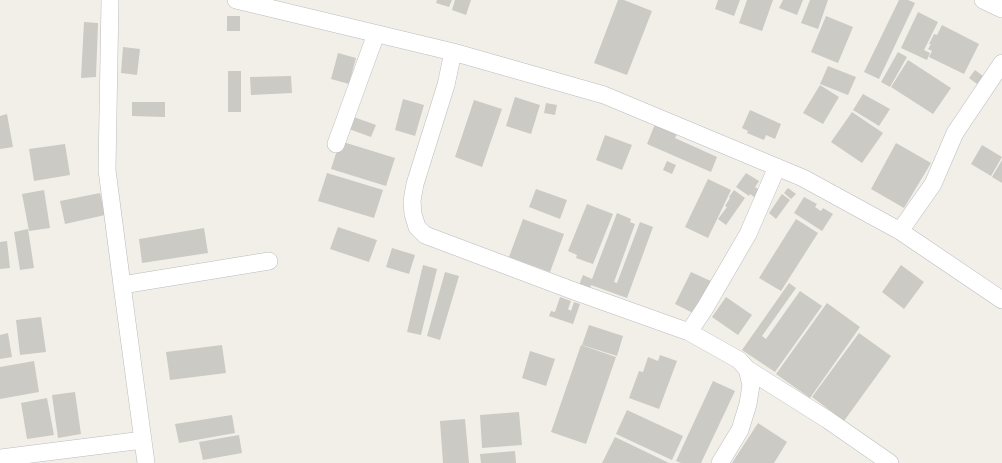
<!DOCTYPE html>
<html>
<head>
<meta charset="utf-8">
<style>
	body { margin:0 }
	canvas { display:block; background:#f1efe7 }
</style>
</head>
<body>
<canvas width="1002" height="463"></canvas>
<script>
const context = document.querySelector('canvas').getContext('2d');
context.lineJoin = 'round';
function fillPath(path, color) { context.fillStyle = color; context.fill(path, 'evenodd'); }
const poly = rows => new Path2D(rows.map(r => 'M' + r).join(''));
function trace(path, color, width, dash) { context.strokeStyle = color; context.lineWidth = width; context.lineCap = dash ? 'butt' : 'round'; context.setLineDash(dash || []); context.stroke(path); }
fillPath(poly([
	[437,0,452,0,449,7,436,3],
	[455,0,471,0,466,15,452,10],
	[618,0,624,0,652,11,627,75,594,63],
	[718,0,740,0,734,16,715,9],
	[747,0,773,0,762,31,739,23],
	[783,0,803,0,797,15,779,8],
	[810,0,828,0,818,29,801,23],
	[899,0,908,0,915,3,879,79,864,72],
	[918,12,938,22,924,50,930,53,927,60,901,48],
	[227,16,240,16,240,31,227,31],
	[826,16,853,27,838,63,811,52],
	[84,22,98,23,96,77,81,78],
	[942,25,979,44,964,74,929,57,932,51,928,49,931,44,929,44,934,34,937,35],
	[123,47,140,49,137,75,121,73],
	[898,52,907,57,890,87,881,82],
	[338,53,356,58,349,84,331,79],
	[908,60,951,88,933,114,891,87],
	[828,66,856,77,848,95,820,84],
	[975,70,983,76,977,84,969,78],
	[228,71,241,71,241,112,228,112],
	[291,76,292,93,251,95,250,77],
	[820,85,839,97,823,124,803,113],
	[863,94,890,109,879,126,853,110],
	[515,97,540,105,531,134,506,126],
	[403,99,424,105,415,136,395,130],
	[474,100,502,109,482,167,455,157],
	[132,102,165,102,165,117,132,116],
	[546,103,557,105,555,115,544,113],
	[750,110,781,124,775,139,766,135,764,140,747,133,748,131,742,128],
	[852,112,883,133,862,163,831,142],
	[7,114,13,147,0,149,0,116],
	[351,116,376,125,371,137,346,128],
	[655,124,677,134,675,138,717,157,711,172,647,144],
	[605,135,632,145,622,170,596,160],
	[340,141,395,158,386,186,331,169],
	[896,143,931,163,904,208,871,189],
	[65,144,70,175,34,181,29,149],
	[982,145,1002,157,991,176,971,164],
	[1002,160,1002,183,992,177],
	[667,161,676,165,672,174,663,170],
	[327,173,383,190,374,218,318,201],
	[746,173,759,181,755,187,765,193,760,201,750,194,749,196,736,187],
	[708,179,731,190,708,238,685,227],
	[788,188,796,194,791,199,784,193],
	[536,189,567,200,560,219,529,207],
	[44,190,50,228,29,231,22,194],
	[734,190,745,198,726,225,718,219,727,207,725,206,730,198,729,197],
	[100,193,105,215,65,224,60,201],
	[782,194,790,200,776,219,769,213],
	[804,197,817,204,815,207,821,211,823,208,833,214,822,231,794,213],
	[587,204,613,214,593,264,576,258,577,255,568,251],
	[617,213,631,219,630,222,635,224,614,282,617,283,640,222,653,227,627,298,591,285,590,289,579,285,583,275,592,279],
	[523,219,564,234,550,272,509,257],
	[796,219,818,233,781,291,759,278],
	[338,227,377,240,369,262,330,249],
	[204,228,208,253,142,263,139,239],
	[28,229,34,268,20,270,14,232],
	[7,241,10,268,0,269,0,242],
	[392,248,415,255,409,274,386,267],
	[423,265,437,269,421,335,407,332],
	[901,265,924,282,904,309,882,292],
	[445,272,459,276,440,340,427,336],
	[691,272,713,282,697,315,675,304],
	[789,283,796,288,762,336,766,339,800,291,822,306,775,372,742,350],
	[560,297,571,301,568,309,571,311,574,302,580,304,573,324,549,316,551,311,555,312],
	[726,297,752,315,738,335,712,317],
	[827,303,860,327,810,398,776,374],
	[41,317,46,352,20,355,16,320],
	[589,325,623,336,617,356,582,345],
	[8,333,12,357,0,359,0,335],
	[859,333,891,356,844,421,812,397],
	[222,345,226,373,170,380,166,352],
	[581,345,616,357,586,444,551,432],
	[530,351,555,359,546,386,522,378],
	[660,355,677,361,659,409,629,398,639,371,643,372,648,357,658,361],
	[34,361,39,392,0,399,0,367],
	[713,381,735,391,701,463,681,463,676,461],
	[75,392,81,434,58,438,52,395],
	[47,398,54,435,27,439,21,403],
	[627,410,683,436,672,460,616,434],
	[519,412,522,445,482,448,480,415],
	[232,415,235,433,179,443,175,424],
	[465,419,469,463,443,463,440,421],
	[758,423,787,442,774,463,732,463],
	[239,435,242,453,203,460,199,442],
	[615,437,669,463,602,463],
	[515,451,516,463,481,463,480,454]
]), '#cccac4');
const minor = poly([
	[110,0,107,170,122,285,269,261],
	[236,0,453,52,604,95,803,178,900,231,1002,300],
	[983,0,1002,9],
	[453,52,446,85,415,184,412,201,413,214,417,227,425,235,574,291,689,332,739,360,747,369,751,385,748,404,740,430,720,463],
	[336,144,376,34],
	[900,231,933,184,955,133,1002,63],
	[122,285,146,463],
	[689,332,705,308,748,234,777,167],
	[747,369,828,420,890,463],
	[0,458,143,440]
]);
trace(minor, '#b9bcc1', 18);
trace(minor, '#fff', 17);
</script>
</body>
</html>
